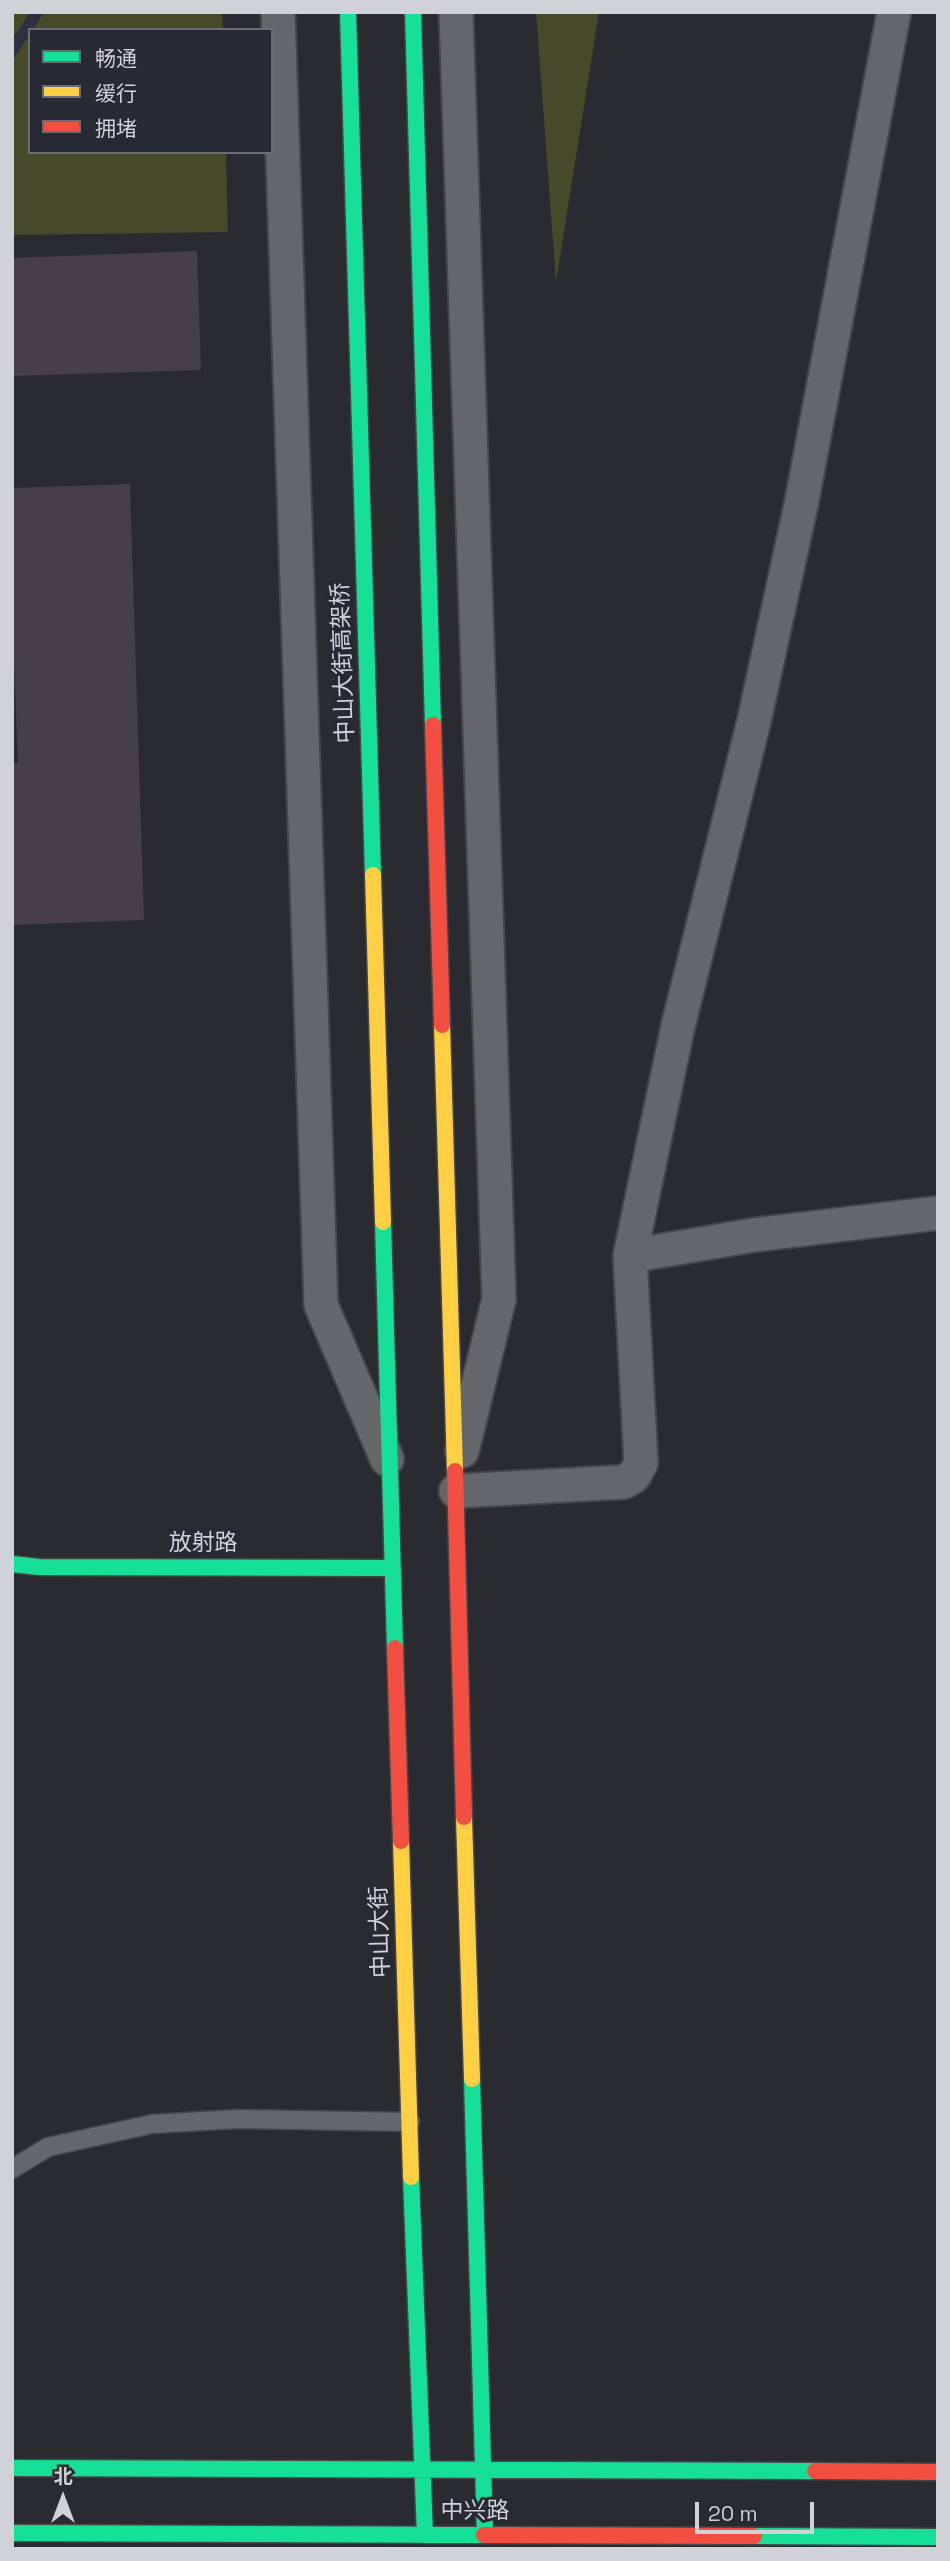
<!DOCTYPE html>
<html>
<head>
<meta charset="utf-8">
<style>
	body { margin:0 }
	#map { position:relative; width:950px; height:2561px; overflow:hidden; background:#2a2b30; font-family:"Space Grotesk","Noto Sans SC",sans-serif }
	canvas { display:block }
	.frame { position:absolute; inset:0; border:14px solid #d0d2d8; pointer-events:none }
	.legend { position:absolute; left:28px; top:28px; width:245px; height:126px; box-sizing:border-box; background:#272933; border:2px solid #6b6d75; margin:0; padding:9px 12px; list-style:none; font-size:21px; color:#d0d2d8 }
	.legend li { display:flex; align-items:center; gap:14px; height:35px }
	.legend b { width:35px; border:2px solid #6b6d75 }
	.north { position:absolute; left:28px; top:2463px; width:70px; height:70px; -webkit-text-stroke:5px #272933; paint-order:stroke; rotate:0deg; font-size:19px; font-weight:700; line-height:28px; text-align:center; color:#d0d2d8 }
	.north::after { content:''; display:block; margin:auto; width:24px; height:32px; background:#d0d2d8; clip-path:polygon(50% 0,100% 100%,50% 72%,0 100%) }
	.scale { position:absolute; left:695px; top:2502px; width:119px; height:32px; box-sizing:border-box; border:4px solid #d0d2d8; border-top:0; padding-left:9px; font-size:21px; line-height:24px; white-space:nowrap; color:#d0d2d8; -webkit-text-stroke:5px #272933; paint-order:stroke }
</style>
</head>
<body>
<div id="map">
<canvas width="950" height="2561"></canvas>
<div class="frame"></div>
<ul class="legend">
<li><b style="height:9px;background:#16e098"></b>畅通</li>
<li><b style="height:9px;background:#ffcf43"></b>缓行</li>
<li><b style="height:9px;background:#f24e42"></b>拥堵</li>
</ul>
<div class="north">北</div>
<div class="scale">20 m</div>
</div>
<script>
const context = document.querySelector('canvas').getContext('2d');
context.lineJoin = 'round';
function fillPath(path, color) { context.fillStyle = color; context.fill(path, 'evenodd'); }
const poly = rows => new Path2D(rows.map(r => 'M' + r).join(''));
function trace(path, color, width, dash) { context.strokeStyle = color; context.lineWidth = width; context.lineCap = dash ? 'butt' : 'round'; context.setLineDash(dash || []); context.stroke(path); }
function label(font, color, halo, rows, align = 'center') {
  context.font = font + ' "Space Grotesk","Noto Sans SC",sans-serif'; context.lineWidth = 6; context.setLineDash([]); context.textBaseline = 'middle'; context.strokeStyle = halo; context.fillStyle = color; for (const [text, x, y, turn = 0] of rows) {
    context.save(); context.translate(x, y); context.rotate((+turn || 0) * Math.PI / 180); context.textAlign = isNaN(turn) ? turn : align; if (halo) context.strokeText(text, 0, 0); context.fillText(text, 0, 0); context.restore();
  }
}
fillPath(poly([
	[12,12,44,12,33,30,30,30,30,34,12,61]
]), '#2d3140');
fillPath(poly([
	[12,12,30,12,12,39],
	[44,12,222,12,223,30,33,30],
	[536,12,599,12,556,282],
	[30,34,30,152,226,152,228,232,12,235,12,61]
]), '#474a2a');
fillPath(poly([
	[197,251,201,370,12,376,12,258],
	[130,484,144,920,12,925,12,763,18,763,12,611,12,488]
]), '#463f45');
const lane = poly([
	[12,2169,48,2147,152,2124,238,2119,410,2122]
]);
const street = poly([
	[278,12,321,1305,387,1459],
	[456,12,499,1299,462,1451],
	[630,1256,754,1235,938,1213],
	[456,1491,624,1482,634,1476,641,1463,630,1256,678,1026,754,721,801,505,894,12]
]);
const fast = poly([
	[348,12,373,875],
	[413,12,433,725],
	[383,1222,395,1648],
	[12,1564,39,1567,393,1568],
	[472,2079,485,2535],
	[411,2177,425,2535],
	[12,2468,815,2471],
	[12,2533,484,2535],
	[754,2536,938,2537]
]);
const slow = poly([
	[373,875,383,1222],
	[442,1025,455,1471],
	[464,1817,472,2079],
	[401,1841,411,2177]
]);
const jam = poly([
	[433,725,442,1025],
	[455,1471,464,1817],
	[395,1648,401,1841],
	[815,2471,938,2472],
	[484,2535,754,2536]
]);
trace(lane, '#44464a', 21);
trace(street, '#44464a', 37);
trace(fast, '#44464a', 19);
trace(slow, '#44464a', 19);
trace(jam, '#44464a', 19);
trace(lane, '#65666a', 18);
trace(street, '#65666a', 33);
trace(fast, '#16e098', 16);
trace(slow, '#ffcf43', 16);
trace(jam, '#f24e42', 16);
label('23px', '#d0d2d8', '#272933', [
	["中山大街高架桥",344,663,-92],
	["放射路",203,1544],
	["中山大街",381,1932,-92],
	["中兴路",475,2512]
]);
</script>
</body>
</html>
